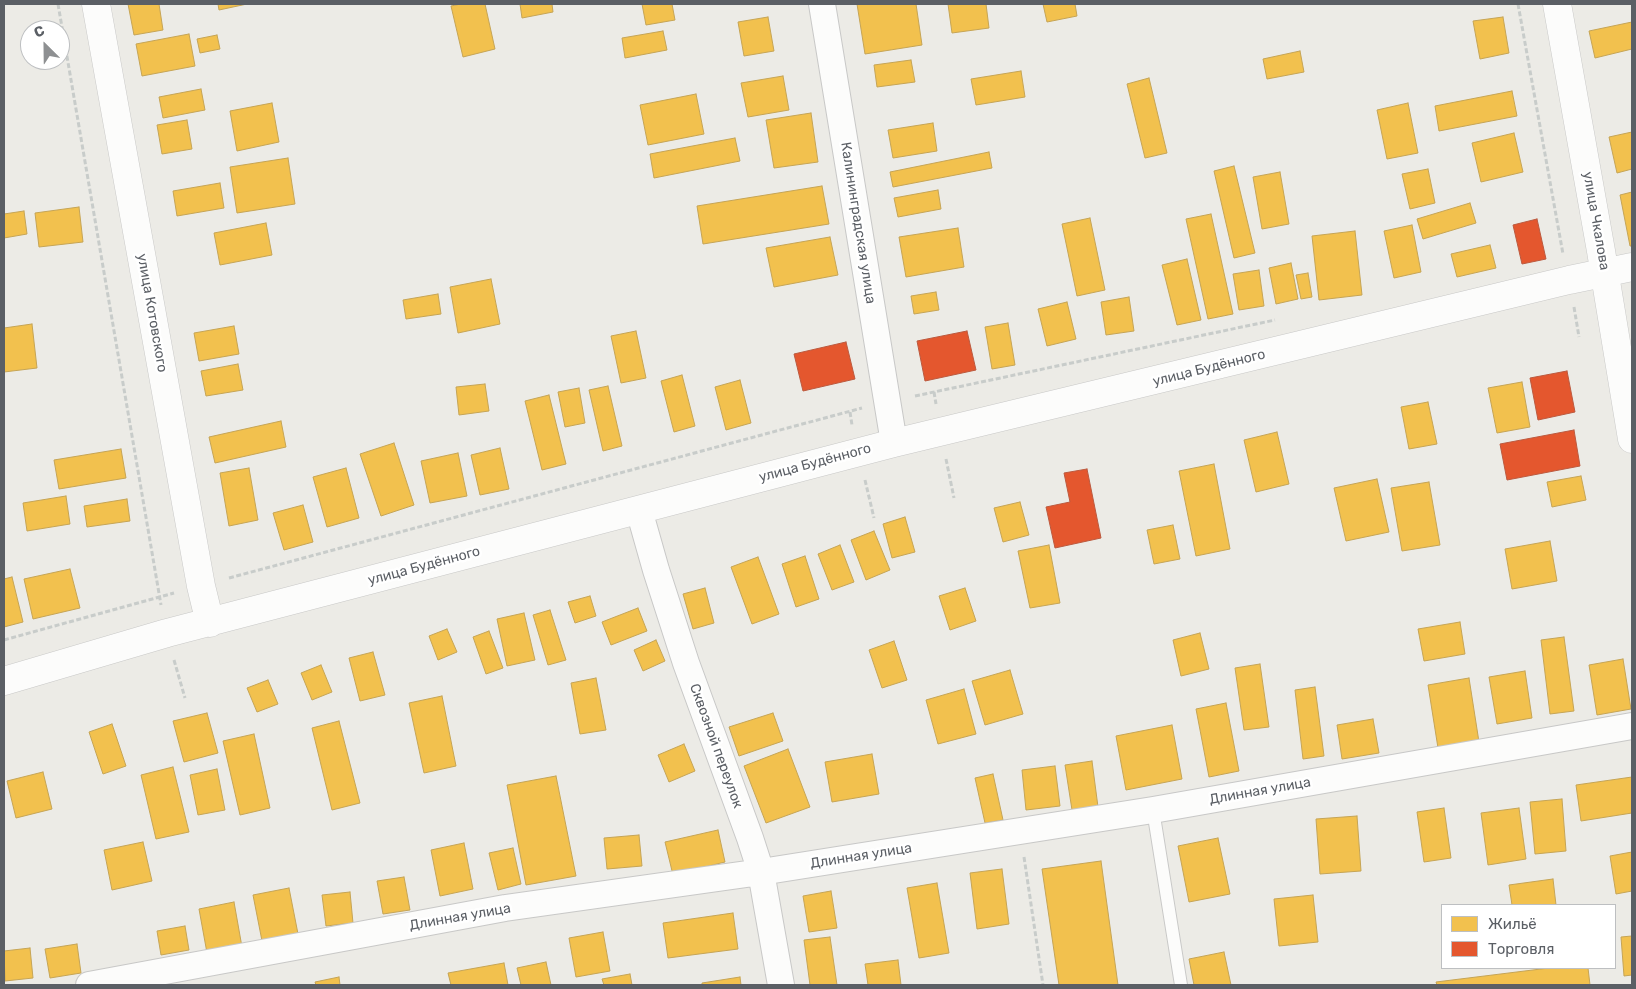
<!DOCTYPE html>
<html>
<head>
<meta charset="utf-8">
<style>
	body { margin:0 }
	#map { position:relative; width:1636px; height:989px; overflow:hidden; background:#ecebe6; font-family:Rubik,sans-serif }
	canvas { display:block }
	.frame { position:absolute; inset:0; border:5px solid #5b5f65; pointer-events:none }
	.legend { position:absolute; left:1441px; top:904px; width:175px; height:65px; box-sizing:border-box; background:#fff; border:1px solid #bdbfc1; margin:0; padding:6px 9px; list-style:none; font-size:15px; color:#5b5f65 }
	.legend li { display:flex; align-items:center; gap:10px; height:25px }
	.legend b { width:25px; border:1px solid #bdbfc1 }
	.north { position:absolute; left:20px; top:20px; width:50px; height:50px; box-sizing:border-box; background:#fff; border:1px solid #bdbfc1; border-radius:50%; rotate:337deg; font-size:14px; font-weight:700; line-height:20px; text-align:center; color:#5b5f65 }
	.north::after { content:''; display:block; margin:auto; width:18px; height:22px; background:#8e9092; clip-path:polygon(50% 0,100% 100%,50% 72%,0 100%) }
</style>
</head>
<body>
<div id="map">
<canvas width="1636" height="989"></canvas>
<div class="frame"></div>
<ul class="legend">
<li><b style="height:14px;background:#f2c14e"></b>Жильё</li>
<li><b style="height:14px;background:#e4572e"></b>Торговля</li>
</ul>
<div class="north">С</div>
</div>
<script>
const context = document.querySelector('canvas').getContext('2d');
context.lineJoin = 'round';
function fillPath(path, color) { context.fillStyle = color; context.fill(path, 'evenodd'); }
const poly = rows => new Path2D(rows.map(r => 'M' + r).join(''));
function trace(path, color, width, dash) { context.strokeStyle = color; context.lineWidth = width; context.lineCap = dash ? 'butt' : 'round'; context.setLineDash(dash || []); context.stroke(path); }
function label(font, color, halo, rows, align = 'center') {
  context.font = font + ' Rubik,sans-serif'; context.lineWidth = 5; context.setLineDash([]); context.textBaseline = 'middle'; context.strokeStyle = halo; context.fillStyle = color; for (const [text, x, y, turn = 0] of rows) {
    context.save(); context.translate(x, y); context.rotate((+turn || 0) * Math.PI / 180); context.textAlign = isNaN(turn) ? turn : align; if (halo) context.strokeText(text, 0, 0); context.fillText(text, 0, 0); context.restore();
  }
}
const homes = poly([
	[128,4,159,4,163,30,134,35,128,4],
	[218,4,247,4,219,10,218,4],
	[461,4,485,4,495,49,463,57,451,6,461,4],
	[520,4,552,4,553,12,522,18,520,4],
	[642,4,672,4,675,20,646,25,642,4],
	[857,4,916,4,922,45,865,54,857,4],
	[948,4,986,4,989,28,952,33,948,4],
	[1043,4,1075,4,1077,16,1047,22,1043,4],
	[768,17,774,51,744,56,738,22,768,17],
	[1503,17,1509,53,1480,59,1473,21,1503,17],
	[1632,22,1632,49,1595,58,1589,31,1632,22],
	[663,31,667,50,625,58,622,38,663,31],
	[189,34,195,66,142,76,136,44,189,34],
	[217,35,220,49,200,53,197,39,217,35],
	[1300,51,1304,72,1267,79,1263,59,1300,51],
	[911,60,915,82,877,87,874,65,911,60],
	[1021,71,1025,97,976,105,971,79,1021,71],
	[783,76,789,110,748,117,741,83,783,76],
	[1149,78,1167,153,1145,158,1127,84,1149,78],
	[201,89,205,110,163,118,159,97,201,89],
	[1512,91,1517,116,1439,131,1435,106,1512,91],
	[696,94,704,134,648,145,640,105,696,94],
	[272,103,279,142,237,151,230,111,272,103],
	[1408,103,1418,153,1387,159,1377,110,1408,103],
	[811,113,818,162,774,168,766,120,811,113],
	[187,120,192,149,162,154,157,125,187,120],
	[933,123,937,151,893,158,888,130,933,123],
	[1632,132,1632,169,1617,173,1609,137,1632,132],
	[1514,133,1523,172,1481,182,1472,143,1514,133],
	[735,138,740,161,654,178,650,154,735,138],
	[989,152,992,168,893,187,890,172,989,152],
	[288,158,295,204,237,213,230,167,288,158],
	[1234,166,1255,253,1234,258,1214,171,1234,166],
	[1428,169,1435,203,1410,209,1402,174,1428,169],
	[1280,172,1289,224,1262,229,1253,177,1280,172],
	[220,183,224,208,177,216,173,191,220,183],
	[822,186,829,224,703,244,697,206,822,186],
	[938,190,941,209,898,217,894,198,938,190],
	[1632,192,1632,246,1630,246,1620,195,1632,192],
	[1470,203,1476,223,1423,239,1417,219,1470,203],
	[79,207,83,242,39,247,35,213,79,207],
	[24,211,27,234,4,238,4,214,24,211],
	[1211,214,1233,314,1208,319,1186,219,1211,214],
	[1090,218,1105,290,1077,296,1062,224,1090,218],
	[266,223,272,255,220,265,214,233,266,223],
	[1412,225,1421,272,1394,278,1384,231,1412,225],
	[958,228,964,267,906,277,899,237,958,228],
	[1355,231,1362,295,1319,300,1312,236,1355,231],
	[830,237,838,275,774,287,766,248,830,237],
	[1490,245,1496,268,1457,277,1451,254,1490,245],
	[1187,259,1201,320,1177,325,1162,265,1187,259],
	[1291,263,1298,299,1276,304,1269,268,1291,263],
	[1259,270,1264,306,1239,310,1233,274,1259,270],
	[1308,273,1312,297,1301,299,1296,275,1308,273],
	[491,279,500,324,458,333,450,287,491,279],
	[936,292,939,310,914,314,911,296,936,292],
	[438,294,441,314,406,319,403,300,438,294],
	[1129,297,1134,331,1106,335,1101,302,1129,297],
	[1067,302,1076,339,1047,346,1038,309,1067,302],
	[1008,323,1015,365,992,369,985,327,1008,323],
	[32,324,37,368,4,372,4,328,32,324],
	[234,326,239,354,199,361,194,333,234,326],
	[636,331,646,378,621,383,611,336,636,331],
	[238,364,243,390,206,396,201,371,238,364],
	[682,375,695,426,674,432,661,381,682,375],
	[740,380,751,423,726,430,715,387,740,380],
	[1522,382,1530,427,1497,433,1488,388,1522,382],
	[485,384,489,411,459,415,456,387,485,384],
	[608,386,622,446,603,451,589,390,608,386],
	[579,388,585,423,565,427,558,392,579,388],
	[549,395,566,464,542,470,525,401,549,395],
	[1428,402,1437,444,1409,449,1401,407,1428,402],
	[281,421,286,447,215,463,209,437,281,421],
	[1277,432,1289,484,1256,492,1244,440,1277,432],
	[394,443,414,505,381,516,360,454,394,443],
	[500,448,509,489,480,495,471,455,500,448],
	[121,449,126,478,59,489,54,460,121,449],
	[458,453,467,496,430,503,421,461,458,453],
	[1214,464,1230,549,1196,556,1179,471,1214,464],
	[249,468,258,520,229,526,220,473,249,468],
	[346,468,359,518,327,527,313,477,346,468],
	[1581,476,1586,500,1552,507,1547,482,1581,476],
	[1377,479,1389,532,1346,541,1334,488,1377,479],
	[1429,482,1440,545,1402,551,1391,488,1429,482],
	[66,496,70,524,27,531,23,503,66,496],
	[127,499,130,521,87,527,84,506,127,499],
	[1020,502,1029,535,1003,542,994,508,1020,502],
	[303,505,313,542,284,550,273,513,303,505],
	[905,517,915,552,892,558,883,524,905,517],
	[1173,525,1180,559,1154,564,1147,530,1173,525],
	[874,531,890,570,866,580,851,540,874,531],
	[1550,541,1557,581,1512,589,1505,549,1550,541],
	[840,545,854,582,832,590,818,554,840,545],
	[1049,545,1060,603,1030,608,1018,551,1049,545],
	[805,556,819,599,796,607,782,564,805,556],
	[758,557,779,614,752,624,731,567,758,557],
	[70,569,80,608,33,619,24,579,70,569],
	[12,577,23,622,4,627,4,579,12,577],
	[705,588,714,623,693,629,683,594,705,588],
	[965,588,976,621,950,630,939,596,965,588],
	[590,596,596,616,575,623,568,602,590,596],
	[638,608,647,631,611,645,602,622,638,608],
	[550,610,566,660,548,665,533,615,550,610],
	[524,613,535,660,507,666,497,619,524,613],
	[1460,622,1465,654,1424,661,1418,629,1460,622],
	[447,629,457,652,438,660,429,636,447,629],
	[489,631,503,668,486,674,473,637,489,631],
	[1200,633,1209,669,1181,676,1173,640,1200,633],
	[1564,637,1574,711,1550,714,1541,640,1564,637],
	[656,640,665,661,643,671,634,650,656,640],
	[894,641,907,680,882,688,869,650,894,641],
	[373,652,385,695,360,701,349,658,373,652],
	[1623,659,1631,709,1597,715,1589,665,1623,659],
	[1260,664,1269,727,1244,730,1235,668,1260,664],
	[321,665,332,692,312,700,301,673,321,665],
	[1010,670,1023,714,985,725,972,681,1010,670],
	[1525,671,1532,718,1497,724,1489,677,1525,671],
	[596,678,606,730,580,734,571,683,596,678],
	[1469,678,1479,742,1438,748,1428,685,1469,678],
	[268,680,278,704,257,712,247,688,268,680],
	[1315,687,1324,756,1303,759,1295,690,1315,687],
	[964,689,976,734,938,744,926,700,964,689],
	[442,696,456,766,424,773,409,703,442,696],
	[1226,703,1239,771,1209,777,1196,709,1226,703],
	[207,713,218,753,184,762,173,721,207,713],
	[773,713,783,741,739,756,729,727,773,713],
	[1373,719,1379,753,1342,759,1337,725,1373,719],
	[339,721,360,803,332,810,312,728,339,721],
	[112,724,126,766,103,774,89,732,112,724],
	[1172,725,1182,779,1126,790,1116,736,1172,725],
	[254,734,270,808,240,815,223,741,254,734],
	[684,744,695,771,669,782,658,755,684,744],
	[788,749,810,807,766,823,744,766,788,749],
	[872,754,879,794,832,802,825,762,872,754],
	[1092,761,1098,807,1072,810,1065,765,1092,761],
	[1055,766,1060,806,1026,810,1022,770,1055,766],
	[173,767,189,832,156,839,141,775,173,767],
	[217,769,225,810,198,815,190,775,217,769],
	[43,772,52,809,16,818,7,781,43,772],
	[993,774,1003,820,985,823,975,778,993,774],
	[556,776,576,876,526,885,507,785,556,776],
	[1632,777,1632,813,1581,821,1576,785,1632,777],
	[1562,799,1566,851,1535,854,1530,802,1562,799],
	[1444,808,1451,858,1424,862,1417,812,1444,808],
	[1519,808,1526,859,1488,865,1481,813,1519,808],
	[1357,816,1361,871,1320,874,1316,819,1357,816],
	[718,830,725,862,673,875,665,842,718,830],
	[639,835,642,866,607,869,604,838,639,835],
	[1218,838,1230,894,1189,902,1178,846,1218,838],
	[143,842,152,881,112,890,104,850,143,842],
	[464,843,473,889,440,896,431,850,464,843],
	[513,848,521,884,498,890,489,853,513,848],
	[1632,852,1632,891,1616,894,1610,856,1632,852],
	[1101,861,1118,985,1059,985,1042,869,1101,861],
	[1002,869,1009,924,977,929,970,873,1002,869],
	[404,877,410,910,383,914,377,881,404,877],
	[1553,879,1556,905,1512,905,1509,885,1553,879],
	[937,883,949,953,919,958,907,888,937,883],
	[289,888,299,939,263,946,253,895,289,888],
	[831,891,837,928,809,932,803,896,831,891],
	[350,892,353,923,326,926,322,895,350,892],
	[1313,895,1318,942,1279,946,1274,899,1313,895],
	[234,902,242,947,207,953,199,909,234,902],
	[733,913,738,949,668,958,663,923,733,913],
	[185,926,189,950,161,955,157,931,185,926],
	[603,932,610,971,576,977,569,938,603,932],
	[1632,936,1632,975,1624,976,1621,937,1632,936],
	[830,937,837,985,810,985,804,940,830,937],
	[77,944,81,973,50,978,45,949,77,944],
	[30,948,33,978,5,981,4,951,30,948],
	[1224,952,1231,985,1194,985,1189,959,1224,952],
	[898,960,901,985,868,985,865,964,898,960],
	[546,962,551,985,521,985,517,968,546,962],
	[504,963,508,985,451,985,448,973,504,963],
	[1549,968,1588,968,1590,985,1437,985,1436,982,1549,968],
	[630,974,632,985,604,985,602,979,630,974],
	[339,977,340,985,316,985,315,982,339,977],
	[740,977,741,985,702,985,702,983,740,977]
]);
fillPath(homes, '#f2c14e');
trace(homes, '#c5a455', 1);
const shops = poly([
	[1537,219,1546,259,1522,264,1513,225,1537,219],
	[967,331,976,370,925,381,917,341,967,331],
	[846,342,855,379,803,391,794,354,846,342],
	[1567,371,1575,412,1538,420,1530,378,1567,371],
	[1574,430,1580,466,1507,480,1500,444,1574,430],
	[1087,469,1101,538,1055,548,1046,507,1070,502,1064,473,1087,469]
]);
fillPath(shops, '#e4572e');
trace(shops, '#bb593e', 1);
const service = poly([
	[1153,810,1181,985]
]);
const minor = poly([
	[822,4,894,443],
	[639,510,656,570,686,663,750,838,761,872,781,985],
	[89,985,505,908,761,872,1153,810,1632,726]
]);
const tertiary = poly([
	[96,4,201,586,210,623],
	[1557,4,1601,251,1632,439],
	[4,681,167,633,894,443,1569,280,1632,267]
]);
trace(service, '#c8c8c7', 14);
trace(minor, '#c8c8c7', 28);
trace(tertiary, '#c8c8c7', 29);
trace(poly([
	[58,4,161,605],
	[1518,4,1563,254],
	[1574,307,1579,337],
	[934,392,936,404],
	[915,396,1275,320],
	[850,412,852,425],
	[946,459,954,498],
	[865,480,874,518],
	[229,578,862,408],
	[4,640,174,593],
	[174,660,185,698],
	[1024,857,1043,985]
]), '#c8ccca', 3, [5, 2.5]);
trace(service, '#fcfcfb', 12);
trace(minor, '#fcfcfb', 26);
trace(tertiary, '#fcfcfb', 28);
label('14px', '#5b5f65', '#fff', [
	["улица Чкалова",1596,221,80],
	["Калининградская улица",858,223,81],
	["улица Котовского",152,313,80],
	["улица Будённого",1209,368,-14],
	["улица Будённого",815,463,-15],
	["улица Будённого",424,566,-15],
	["Сквозной переулок",716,746,70],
	["Длинная улица",1260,791,-10],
	["Длинная улица",861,856,-9],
	["Длинная улица",460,917,-10]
]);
</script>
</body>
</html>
